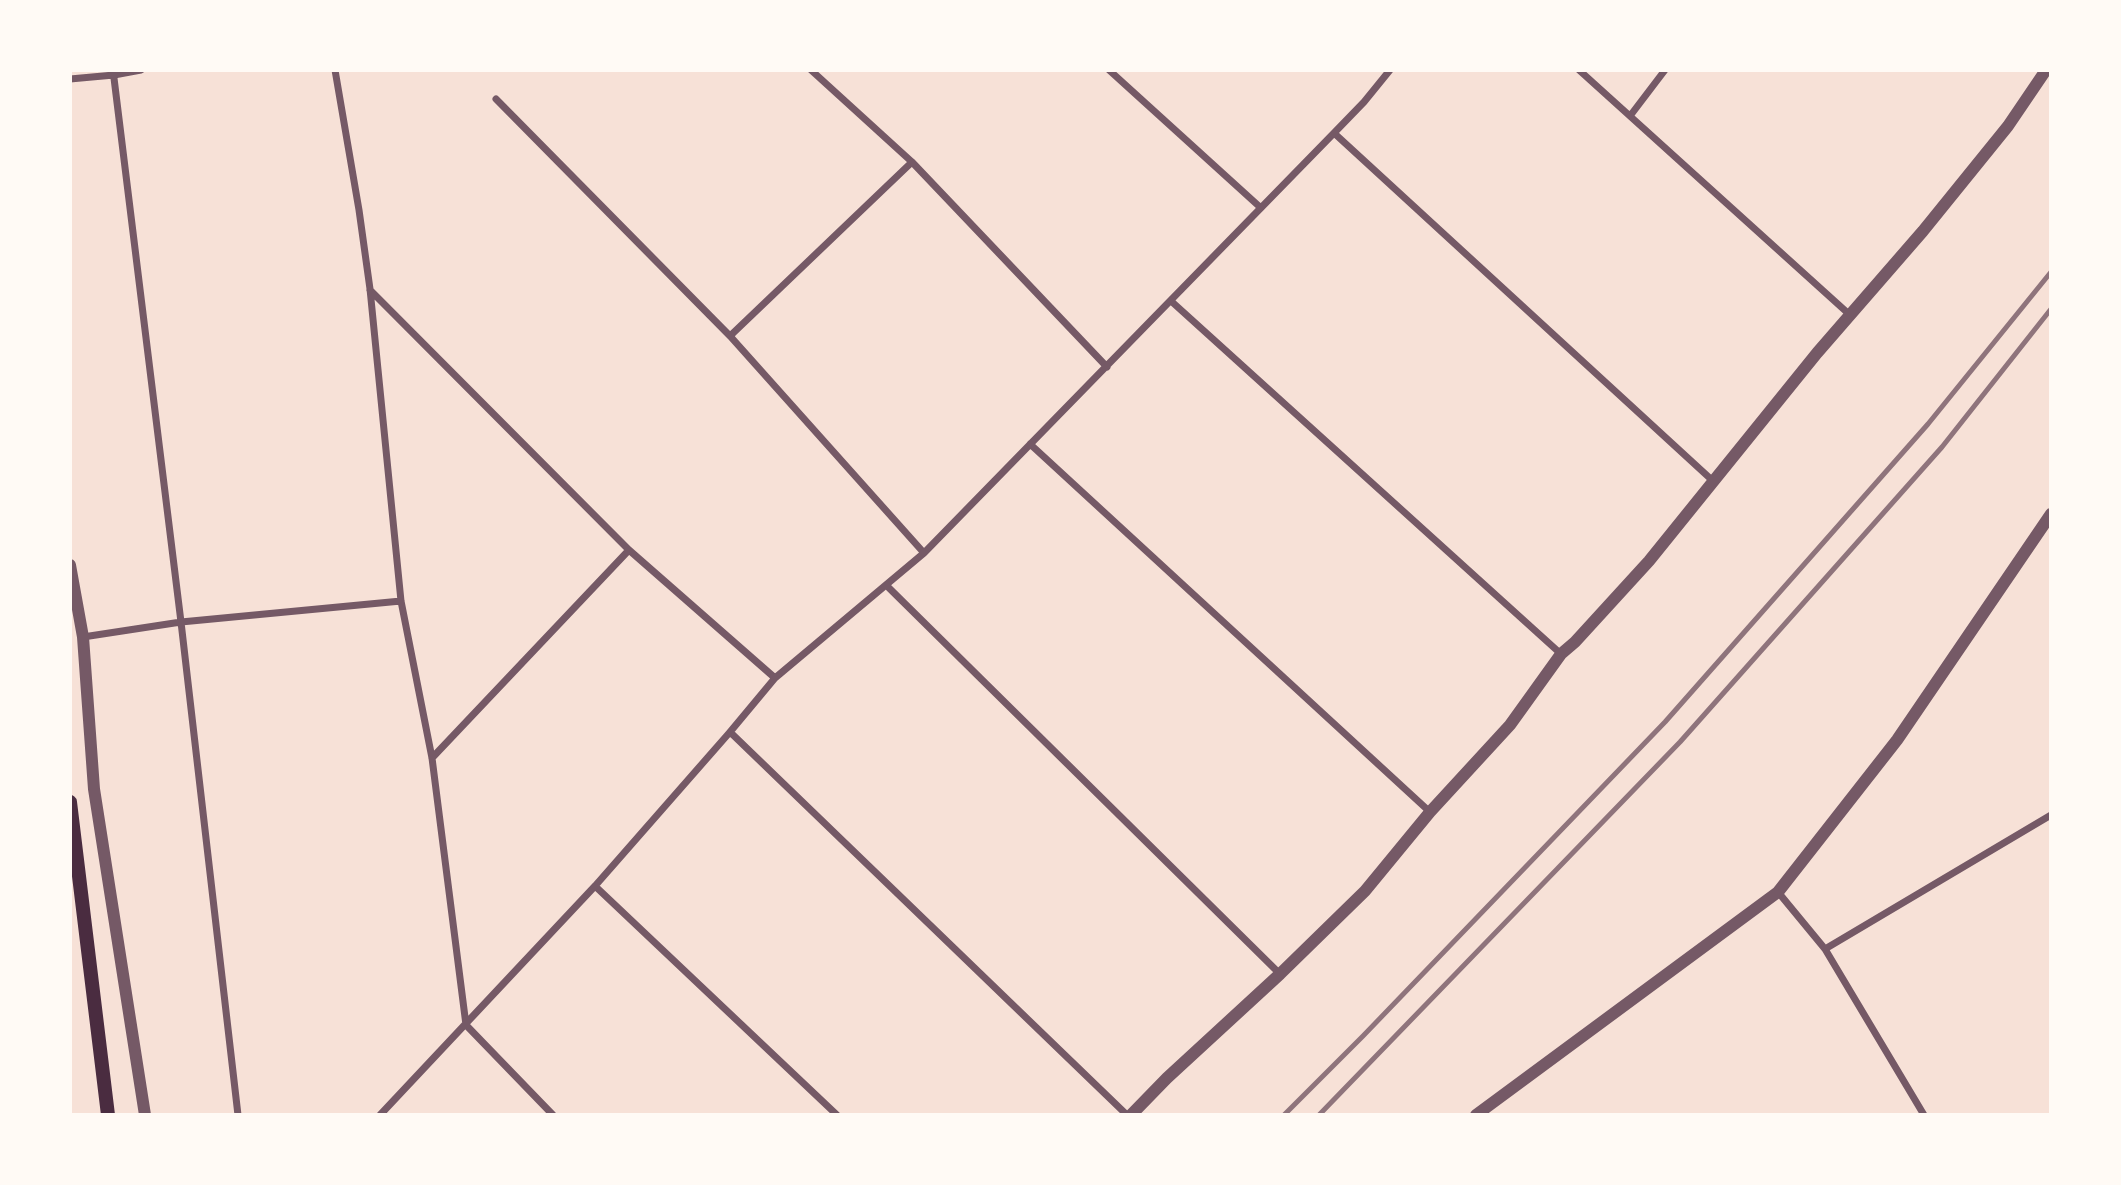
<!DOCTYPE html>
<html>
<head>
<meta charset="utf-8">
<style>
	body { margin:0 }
	#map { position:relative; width:2121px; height:1185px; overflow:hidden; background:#f7e1d7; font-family:Inter,sans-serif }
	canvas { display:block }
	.frame { position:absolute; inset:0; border:72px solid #fffaf5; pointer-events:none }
</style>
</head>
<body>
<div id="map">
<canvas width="2121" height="1185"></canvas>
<div class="frame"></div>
</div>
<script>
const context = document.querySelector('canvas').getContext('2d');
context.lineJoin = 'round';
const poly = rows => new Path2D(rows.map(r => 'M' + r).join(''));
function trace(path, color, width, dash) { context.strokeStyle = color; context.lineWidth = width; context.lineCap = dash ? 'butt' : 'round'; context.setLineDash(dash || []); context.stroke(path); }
trace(poly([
	[113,70,181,622,238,1115],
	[335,70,359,210,370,289,401,601,432,758,466,1025,553,1115],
	[811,70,912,162,1107,367],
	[1109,70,1261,208],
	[1579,70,1850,315],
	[70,79,114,75,141,70],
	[496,99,730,336,924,553],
	[1630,116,1665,70],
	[1334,133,1713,481],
	[370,290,629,550,775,678],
	[1171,301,1561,654],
	[730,336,912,162],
	[1030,444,1430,812],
	[886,585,1280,974],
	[83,637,181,622,401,601],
	[730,732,1127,1115],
	[432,758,629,550],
	[595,886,837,1115],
	[1778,892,1825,949,1924,1115],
	[1825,949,2051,815],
	[380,1115,595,886,730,732,775,678,924,553,1334,133,1364,102,1390,70]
]), '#755966', 7);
trace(poly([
	[70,565,83,637,94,789,145,1115],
	[1131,1115,1167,1078,1280,974,1365,891,1430,812,1510,725,1561,654,1575,642,1649,561,1817,353,1923,231,2008,126,2046,70],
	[1476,1115,1778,892,1897,740,2051,514]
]), '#755966', 12);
trace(poly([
	[70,802,108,1115]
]), '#4a2c40', 14);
trace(poly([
	[1284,1115,1363,1036,1665,722,1928,424,2051,272],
	[1319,1115,1680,742,1942,447,2051,309]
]), '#8f747c', 5);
</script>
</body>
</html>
